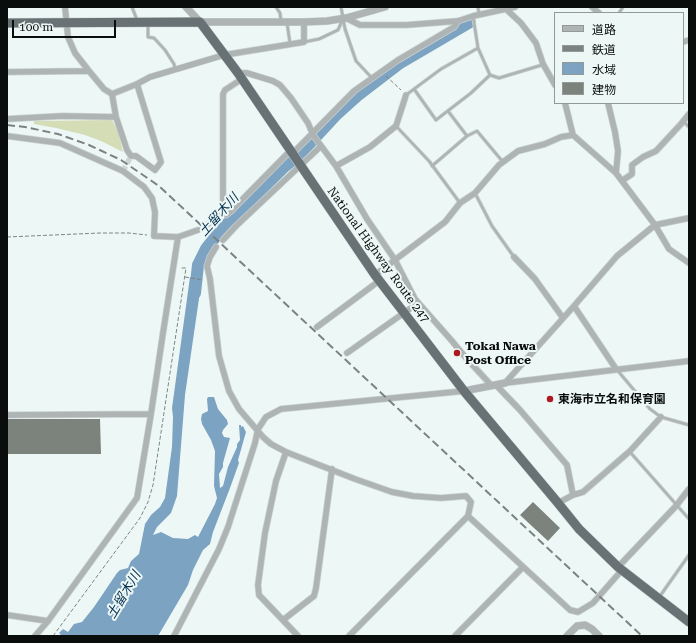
<!DOCTYPE html>
<html>
<head>
<meta charset="utf-8">
<style>
	body { margin:0 }
	#map { position:relative; width:696px; height:643px; overflow:hidden; background:#edf8f6; font-family:"Roboto Serif","Noto Sans JP",serif }
	canvas { display:block }
	.frame { position:absolute; inset:0; border:8px solid #090d0c; pointer-events:none }
	.legend { position:absolute; left:554px; top:12px; width:130px; height:92px; box-sizing:border-box; background:#edf8f6; border:1px solid #929a98; margin:0; padding:5px 7px; list-style:none; font-size:12px; color:#090d0c }
	.legend li { display:flex; align-items:center; gap:8px; height:20px }
	.legend b { width:20px; border:1px solid #929a98 }
	.scale { position:absolute; left:12px; top:20px; width:104px; height:18px; box-sizing:border-box; border:2px solid #090d0c; border-top:0; padding-left:5px; font-size:12px; line-height:14px; white-space:nowrap; color:#090d0c; -webkit-text-stroke:3px #edf8f6; paint-order:stroke }
</style>
</head>
<body>
<div id="map">
<canvas width="696" height="643"></canvas>
<div class="frame"></div>
<ul class="legend">
<li><b style="height:5px;background:#aeb3b4"></b>道路</li>
<li><b style="height:5px;background:#7b8281"></b>鉄道</li>
<li><b style="height:11px;background:#7ca3c2"></b>水域</li>
<li><b style="height:11px;background:#7c837d"></b>建物</li>
</ul>
<div class="scale">100 m</div>
</div>
<script>
const context = document.querySelector('canvas').getContext('2d');
context.lineJoin = 'round';
function fillPath(path, color) { context.fillStyle = color; context.fill(path, 'evenodd'); }
const poly = rows => new Path2D(rows.map(r => 'M' + r).join(''));
function trace(path, color, width, dash) { context.strokeStyle = color; context.lineWidth = width; context.lineCap = dash ? 'butt' : 'round'; context.setLineDash(dash || []); context.stroke(path); }
function label(font, color, halo, rows, align = 'center') {
  context.font = font + ' "Roboto Serif","Noto Sans JP",serif'; context.lineWidth = 4; context.setLineDash([]); context.textBaseline = 'middle'; context.strokeStyle = halo; context.fillStyle = color; for (const [text, x, y, turn = 0] of rows) {
    context.save(); context.translate(x, y); context.rotate((+turn || 0) * Math.PI / 180); context.textAlign = isNaN(turn) ? turn : align; if (halo) context.strokeText(text, 0, 0); context.fillText(text, 0, 0); context.restore();
  }
}
fillPath(poly([
	[112,120,118,131,123,152,101,141,85,135,56,128,34,124,34,121]
]), '#d4ddb6');
fillPath(poly([
	[190,277,202,278,185,395,177,496,171,513,157,527,153,535,161,532,173,538,188,539,195,535,198,537,215,504,217,498,214,486,215,451,211,440,202,424,201,419,202,414,208,411,207,399,208,397,214,397,218,409,227,420,228,424,223,430,222,433,224,437,230,438,223,463,223,467,219,474,220,488,223,486,228,467,237,447,237,444,240,440,239,425,241,425,241,427,243,426,246,432,238,460,239,463,230,488,213,532,210,544,203,550,193,570,188,585,158,636,62,636,59,633,63,629,68,632,74,624,82,622,94,607,117,573,120,570,128,568,131,561,139,554,145,524,151,515,160,507,165,498,172,447,173,417,172,408]
]), '#7ca3c2');
trace(poly([
	[195,293,198,265,206,249,219,232,284,167,299,155,337,114,357,96,400,63,470,22]
]), '#7ca3c2', 12);
fillPath(poly([
	[7,419,100,419,101,454,7,454],
	[533,502,560,528,548,541,520,515]
]), '#7c837d');
trace(poly([
	[123,171,131,156]
]), '#cbd5d3', 5.5, [5.5, 3]);
const service = poly([
	[132,7,137,20],
	[276,7,280,13,281,21],
	[341,7,345,29,356,61,372,78],
	[478,7,479,14],
	[619,13,623,7],
	[473,16,478,48],
	[287,23,290,43],
	[148,24,148,37,154,38,165,50,174,64,175,69],
	[304,42,319,39,338,30,342,21],
	[414,89,436,120,471,93,490,75],
	[406,95,441,69,478,48,490,75,499,78,542,65],
	[448,111,467,136],
	[684,122,689,127],
	[396,126,429,161,460,203],
	[432,166,467,136,477,131,503,162],
	[475,193,492,226,514,257],
	[618,371,650,409,661,417,689,425],
	[630,452,689,519],
	[660,596,689,555]
]);
const minor = poly([
	[65,7,68,37,75,53,89,71,104,89,112,94,116,117,127,150,131,156,136,156,155,170,161,162,137,84],
	[592,7,599,13],
	[507,10,521,23,536,43,543,64,555,85],
	[346,18,360,25,406,25,458,21,473,16,515,7],
	[683,42,689,40],
	[7,72,89,71],
	[238,73,247,73,273,81,280,85,291,98,308,123,313,135,336,166,367,219,395,260,415,299,452,341,466,358,492,386],
	[112,94,137,84,150,77,224,55,304,42,304,22],
	[565,103,573,135,616,173,655,225,669,249,689,263],
	[608,103,615,132,618,151,616,173],
	[7,119,62,116,116,117],
	[7,136,60,143,123,171,144,187,152,198,155,212,154,236,178,237,198,230],
	[293,153,354,91,398,60,454,27,458,21],
	[336,166,370,147,396,126,406,95],
	[623,180,632,174,632,165,643,157,656,151,681,124,689,114],
	[221,213,226,215,231,211,291,150],
	[206,226,221,213,223,206,223,94,225,90,242,79],
	[223,240,236,226,321,146],
	[216,247,210,257,207,266,210,279,219,356,229,391,239,409,263,437,271,444,286,452,355,479,392,492,413,496,441,498,466,496,471,502,468,516,349,636],
	[514,257,535,279,563,318],
	[375,275,445,222,460,203,475,193,499,165,518,151,545,144,561,137,573,135],
	[574,306,616,369],
	[317,327,379,281],
	[347,353,418,303],
	[505,383,574,306,617,256,655,225,689,218],
	[505,383,689,361],
	[496,385,520,410,567,465,573,495],
	[7,415,151,414],
	[286,452,276,481,265,533,258,585,259,595,298,636],
	[558,503,573,495,583,492,630,451,661,417],
	[468,516,570,610,578,612,593,603,622,570],
	[618,567,676,506,689,489],
	[7,615,48,621],
	[283,620,314,596,316,588,332,469],
	[35,636,48,621,137,498,151,414,163,333,178,237],
	[174,636,219,549,228,527,255,443,258,429,266,417,281,409,464,391],
	[455,636,523,567]
]);
const tertiary = poly([
	[186,7,200,22,304,22,327,21,346,18,385,7],
	[464,391,505,383],
	[567,636,577,626,585,625,592,629,599,636]
]);
const trunk = poly([
	[7,23,200,22,238,73,375,275,464,391,558,503,579,529,618,567,689,622]
]);
trace(service, '#c9d2d1', 4);
trace(minor, '#c9d2d1', 7);
trace(tertiary, '#c9d2d1', 8);
trace(trunk, '#c9d2d1', 10);
trace(poly([
	[386,76,401,90],
	[7,237,100,233,129,233,147,235],
	[185,277,203,280],
	[53,636,140,518,148,502,153,485,186,268,180,268]
]), '#7d8583', 1, [4, 2]);
trace(service, '#aeb3b4', 2.5);
trace(minor, '#aeb3b4', 5.5);
trace(tertiary, '#aeb3b4', 7);
trace(trunk, '#687173', 9);
trace(poly([
	[7,125,25,127,58,134,89,145,121,160,159,186,642,636]
]), '#7b8281', 2, [8, 4]);
for (const [x, y, r, color] of [
	[457,353,4,"#ac1921"],
	[550,399,4,"#ac1921"]
]) { const dot = new Path2D(); dot.arc(x, y, r, 0, 2 * Math.PI); context.fillStyle = color; context.fill(dot); trace(dot, '#edf8f6', 1.5); }
label('12px', '#090d0c', '#edf8f6', [
	["National Highway Route 247",378,255,54]
]);
label('bold 12px', '#090d0c', '#edf8f6', [
	["Tokai Nawa",465,346],
	["Post Office",465,360],
	["東海市立名和保育園",558,399]
], 'left');
label('italic 13px', '#002e4d', '#edf8f6', [
	["土留木川",219,215,-48],
	["土留木川",124,595,-59]
]);
</script>
</body>
</html>
